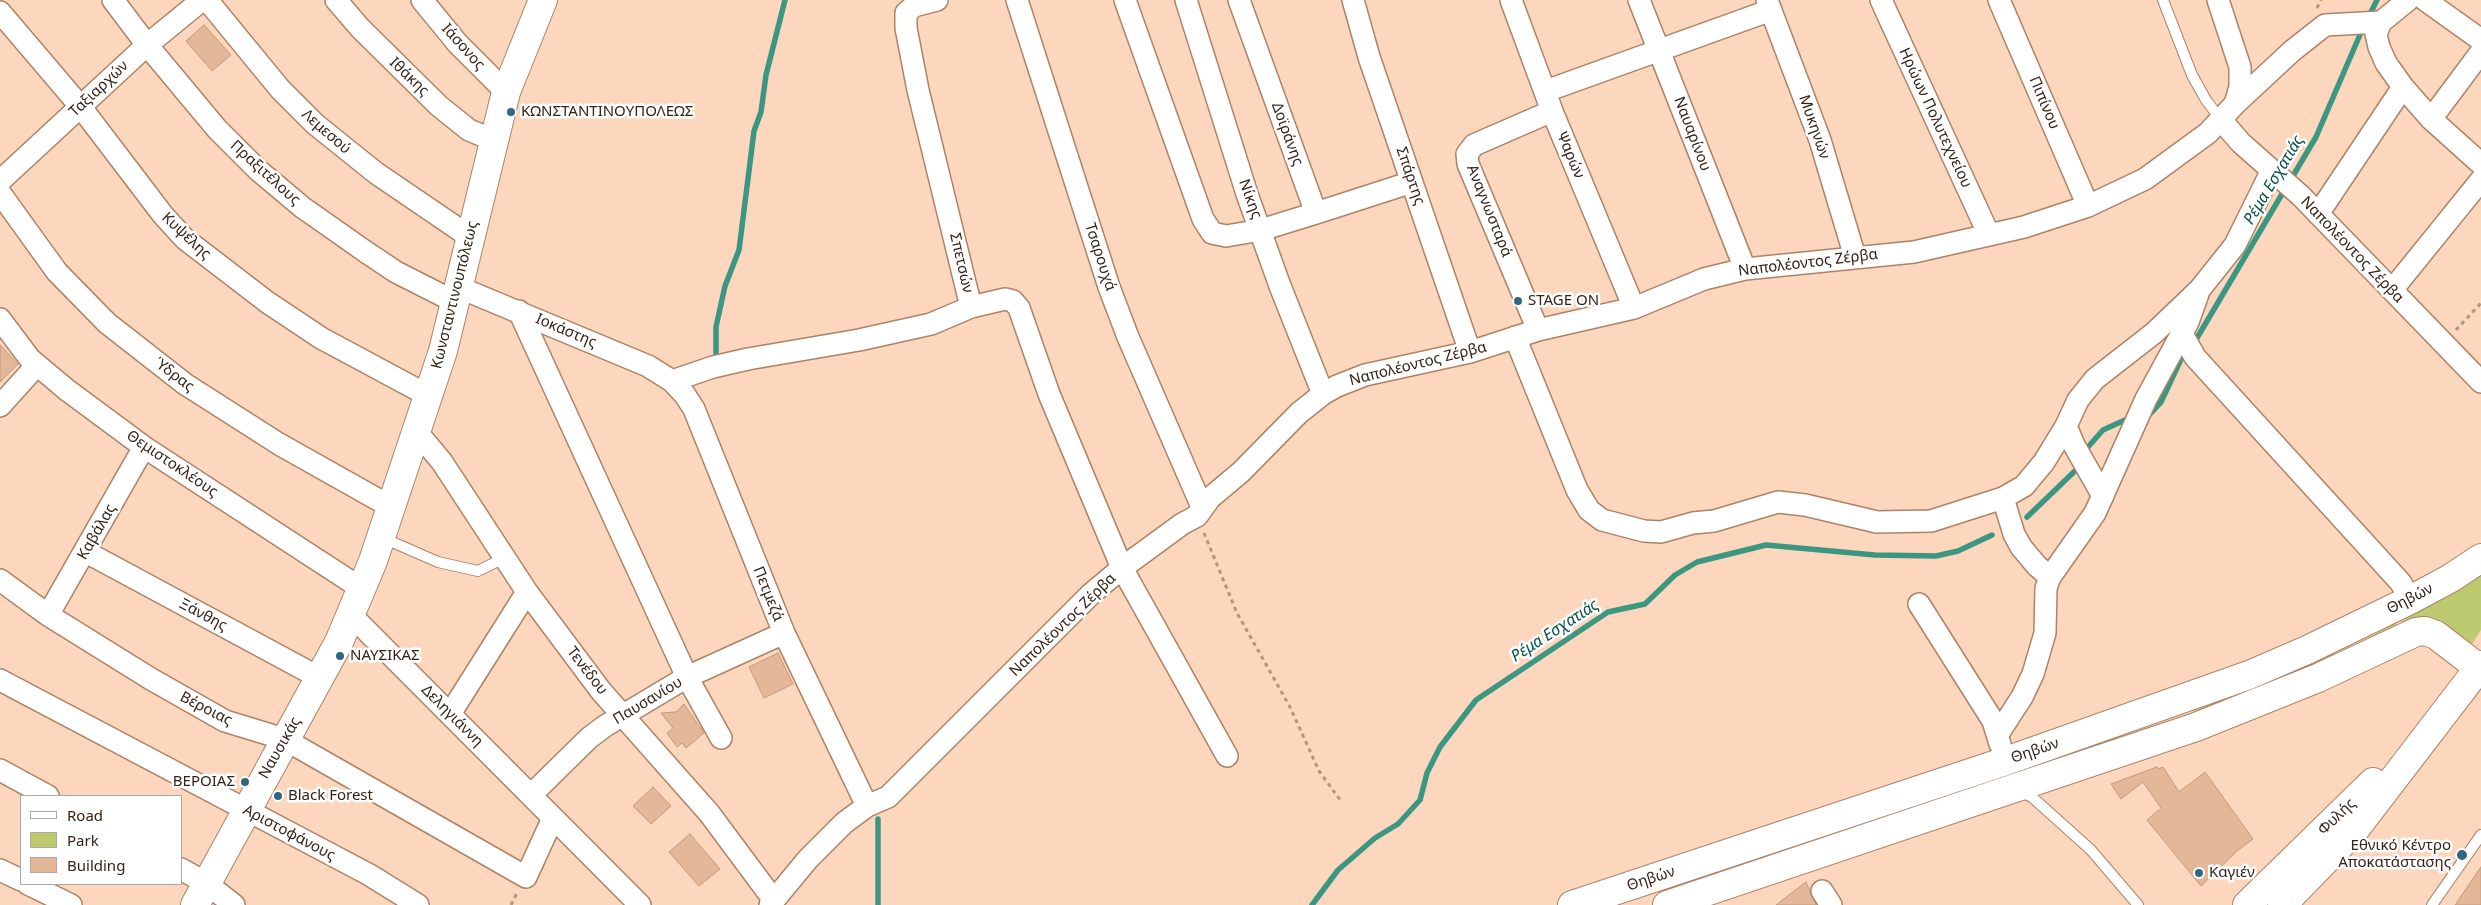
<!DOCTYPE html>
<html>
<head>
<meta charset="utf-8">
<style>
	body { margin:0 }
	#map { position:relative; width:2481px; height:905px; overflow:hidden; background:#fcd7be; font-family:"Noto Sans",sans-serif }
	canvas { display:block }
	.legend { position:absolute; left:20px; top:795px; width:162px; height:90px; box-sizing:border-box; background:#fff; border:1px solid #aea7a2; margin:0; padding:6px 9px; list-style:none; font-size:15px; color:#342317 }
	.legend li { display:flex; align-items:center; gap:10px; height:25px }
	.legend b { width:25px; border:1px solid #aea7a2 }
</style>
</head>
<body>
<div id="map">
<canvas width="2481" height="905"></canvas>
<ul class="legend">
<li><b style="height:6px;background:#fff"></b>Road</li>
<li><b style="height:14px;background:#bdca6f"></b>Park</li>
<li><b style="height:14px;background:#e4b798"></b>Building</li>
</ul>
</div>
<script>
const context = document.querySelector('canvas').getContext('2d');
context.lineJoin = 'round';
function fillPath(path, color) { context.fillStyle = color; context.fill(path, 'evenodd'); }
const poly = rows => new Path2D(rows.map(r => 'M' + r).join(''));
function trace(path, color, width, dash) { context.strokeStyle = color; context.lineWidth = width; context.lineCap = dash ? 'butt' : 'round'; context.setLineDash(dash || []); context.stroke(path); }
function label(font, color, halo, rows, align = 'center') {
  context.font = font + ' "Noto Sans",sans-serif'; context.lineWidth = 5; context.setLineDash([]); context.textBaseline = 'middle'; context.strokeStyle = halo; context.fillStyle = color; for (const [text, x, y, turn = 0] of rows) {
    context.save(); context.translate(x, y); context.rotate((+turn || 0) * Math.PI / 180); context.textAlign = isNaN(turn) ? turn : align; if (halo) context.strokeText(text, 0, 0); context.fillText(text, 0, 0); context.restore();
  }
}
fillPath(poly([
	[2481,572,2481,630,2472,644,2403,627,2401,622],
	[2396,623,2398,628,2310,671,2308,665,2356,644],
	[2303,668,2305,674,2196,716,2193,711]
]), '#bdca6f');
trace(poly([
	[2370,14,2377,0],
	[2290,181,2316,137,2362,30],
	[2197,338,2285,189],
	[716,356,716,327,725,286,739,250,754,131,761,112,766,75,785,0],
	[2147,417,2161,402,2183,355],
	[2088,447,2103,430,2125,420,2131,420],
	[2027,517,2077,469],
	[878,819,878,905],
	[1312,905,1338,870,1375,838,1398,824,1420,800,1427,773,1440,747,1476,700,1608,612,1645,604,1675,575,1697,562,1766,545,1875,555,1936,556,1958,551,1992,535]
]), '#3c9782', 5.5);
const building = poly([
	[204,25,231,55,212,71,186,41,204,25],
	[0,345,18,364,0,382,0,345],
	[778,653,793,684,764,698,749,667,778,653],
	[684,704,704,733,686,748,682,743,677,747,667,733,673,728,661,713,676,712,684,704],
	[2157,767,2158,769,2163,767,2179,792,2205,772,2253,839,2237,851,2201,886,2147,820,2161,808,2143,782,2121,799,2111,784,2157,767],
	[653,787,671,806,651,824,633,806,653,787],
	[690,834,720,869,699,886,669,852,690,834],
	[2481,867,2481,905,2455,905,2481,867],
	[1806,882,1816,905,1776,905,1806,882]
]);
fillPath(building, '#e4b798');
trace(building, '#c4987b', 1);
const lane = poly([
	[2163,0,2192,75,2206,100,2221,120],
	[383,538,438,562,478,571,504,558],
	[2021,792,2032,797,2091,850,2138,905],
	[2432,905,2481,835]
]);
const street = poly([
	[113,0,147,45,217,129,258,170,302,207,366,252,396,272,455,302],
	[207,0,280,89,315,124,376,173,470,237],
	[336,0,360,28,439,106,469,130,493,140],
	[422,0,458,44,506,92],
	[1017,0,1109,287,1128,337,1202,507],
	[1125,0,1203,219,1212,233,1226,236,1261,230,1316,213,1239,0],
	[1186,0,1247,194,1280,286,1323,394],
	[1353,0,1369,57,1470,352],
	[1511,0,1552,111,1634,308],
	[1639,0,1745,269],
	[1767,0,1820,140,1855,257],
	[1881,0,1989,235],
	[1999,0,2088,206],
	[2425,0,2481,40],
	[0,12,80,106,163,215,185,239,267,302,321,338,429,396],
	[906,13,906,28,918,90,971,307,1005,299,1013,301,1019,308,1049,394,1122,568,1227,756],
	[906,13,914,6,937,0],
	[2403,87,2386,63,2379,47,2376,34,2381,22,2408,0],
	[1546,91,1771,10],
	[2235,104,2292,51,2325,25,2381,22],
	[2431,119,2481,52],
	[2221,120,2241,143,2301,196,2481,382],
	[0,181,147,45,202,0],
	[0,193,57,272,107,323,185,384,279,444,391,507],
	[1316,213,1412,182],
	[2318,214,2403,87,2431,119,2481,164],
	[458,287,648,366,672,381,685,395,694,409,784,633,867,806],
	[2392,290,2481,180],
	[519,311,687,677,721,738],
	[0,319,30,359,67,390,144,447,362,589],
	[1538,330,1468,164,1467,154,1474,145,1552,111],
	[2182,334,2195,357,2401,583,2410,600],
	[1515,337,1577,490,1589,510,1602,520,1644,531,1661,532,1693,523,1714,521,1778,502,1805,505,1877,522,1931,521,2003,498,2024,486,2044,462,2066,426,2078,400,2095,379,2154,333,2200,289,2235,245,2272,170],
	[672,381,713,367,748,359,859,340,931,324,971,307],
	[0,406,37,365],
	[2066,426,2074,445,2103,496],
	[417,432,442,462,527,592,601,691,709,813,773,899],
	[2003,498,2014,534,2021,547,2037,566,2050,577],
	[86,552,320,678],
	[0,580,48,615,151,679,225,721,284,739,526,877,553,818],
	[1919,604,1993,721,2000,744],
	[48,615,144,447],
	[351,615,640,905],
	[0,680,368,874,418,905],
	[450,714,527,592],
	[1998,734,2022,697,2033,674,2045,633,2046,588,2050,577,2095,513,2146,399,2188,322,2198,294],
	[0,770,48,796],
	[531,795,589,738,605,726,687,677,784,633],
	[181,869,206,883,234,905],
	[0,870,21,880],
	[28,884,71,905],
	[1822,891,1831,905],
	[770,905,808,859,844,823,867,806,888,797,1091,594,1122,568,1182,524,1197,516,1210,498,1241,472,1299,413,1323,394,1337,386,1365,375,1470,352,1538,330,1634,308,1704,279,1745,269,1914,252,2024,227,2088,206,2145,179,2208,133,2235,104,2240,87,2240,67,2218,0]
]);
const secondary = poly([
	[195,905,339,642,373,561,443,351,506,92,543,0],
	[1572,905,2003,762,2249,675,2307,650,2410,600,2451,578,2481,558],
	[1667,905,2196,727,2318,678,2416,632,2425,631,2436,635,2479,668]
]);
const primary = poly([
	[2247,905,2373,782],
	[2282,905,2353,832,2481,665]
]);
trace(lane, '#ad8265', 12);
trace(street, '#ad8265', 24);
trace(secondary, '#ad8265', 30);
trace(primary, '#ad8265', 30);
trace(poly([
	[2317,8,2321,0],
	[2456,330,2481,303],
	[1204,533,1237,613,1290,707,1319,771,1341,801],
	[511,905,517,893]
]), '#b29480', 3, [4, 4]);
trace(lane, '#fff', 10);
trace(street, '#fff', 21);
trace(secondary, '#fff', 28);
trace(primary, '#fff', 28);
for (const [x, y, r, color] of [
	[511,112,5,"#326582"],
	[1518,301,5,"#326582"],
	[340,656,5,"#326582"],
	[245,782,5,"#326582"],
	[278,796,5,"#326582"],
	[2462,855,6,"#326582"],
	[2199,873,5,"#326582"]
]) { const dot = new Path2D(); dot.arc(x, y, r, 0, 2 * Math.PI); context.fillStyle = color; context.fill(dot); trace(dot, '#fff', 2); }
label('15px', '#342317', '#fff', [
	["Ιάσονος",463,47,48],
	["Ιθάκης",409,77,44],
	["Ταξιαρχών",99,89,-43],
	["Πιπίνου",2044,103,67],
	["Ηρώων Πολυτεχνείου",1935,118,65],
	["Μυκηνών",1814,127,71],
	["Λεμεσού",326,132,41],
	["Δοϊράνης",1287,134,70],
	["Ναυαρίνου",1692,134,69],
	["Ψαρών",1570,155,67],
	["Πραξιτέλους",265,173,42],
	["Σπάρτης",1410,176,71],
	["Νίκης",1250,199,70],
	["Αναγνωσταρά",1489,211,68],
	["Κυψέλης",186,236,43],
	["Ναπολέοντος Ζέρβα",2352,250,46],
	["Τσαρουχά",1100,257,72],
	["Σπετσών",961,263,77],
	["Ναπολέοντος Ζέρβα",1808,263,-7],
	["Κωνσταντινουπόλεως",455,295,-76],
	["Ιοκάστης",566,331,23],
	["Ναπολέοντος Ζέρβα",1418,364,-14],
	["Ύδρας",174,375,37],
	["Θεμιστοκλέους",172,464,34],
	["Καβάλας",97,532,-60],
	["Πετμεζά",768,594,68],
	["Θηβών",2410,599,-27],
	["Ξάνθης",203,615,28],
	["Ναπολέοντος Ζέρβα",1063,625,-44],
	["Τενέδου",587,671,52],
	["Παυσανίου",648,701,-31],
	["Βέροιας",206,709,27],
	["Δεληγιάννη",452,716,45],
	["Ναυσικάς",280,748,-60],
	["Θηβών",2035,751,-19],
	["Φυλής",2337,817,-44],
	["Αριστοφάνους",289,833,28],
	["Θηβών",1651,879,-18]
]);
label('15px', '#342317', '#fff', [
	["ΚΩΝΣΤΑΝΤΙΝΟΥΠΟΛΕΩΣ",521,112],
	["STAGE ON",1528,301],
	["ΝΑΥΣΙΚΑΣ",350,656],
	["ΒΕΡΟΙΑΣ",235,782,"right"],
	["Black Forest",288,796],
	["Εθνικό Κέντρο",2451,846,"right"],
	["Αποκατάστασης",2451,863,"right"],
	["Καγιέν",2209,873]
], 'left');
label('italic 16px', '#035345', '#fff', [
	["Ρέμα Εσχατιάς",2274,180,-59],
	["Ρέμα Εσχατιάς",1555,631,-33]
]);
</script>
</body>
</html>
